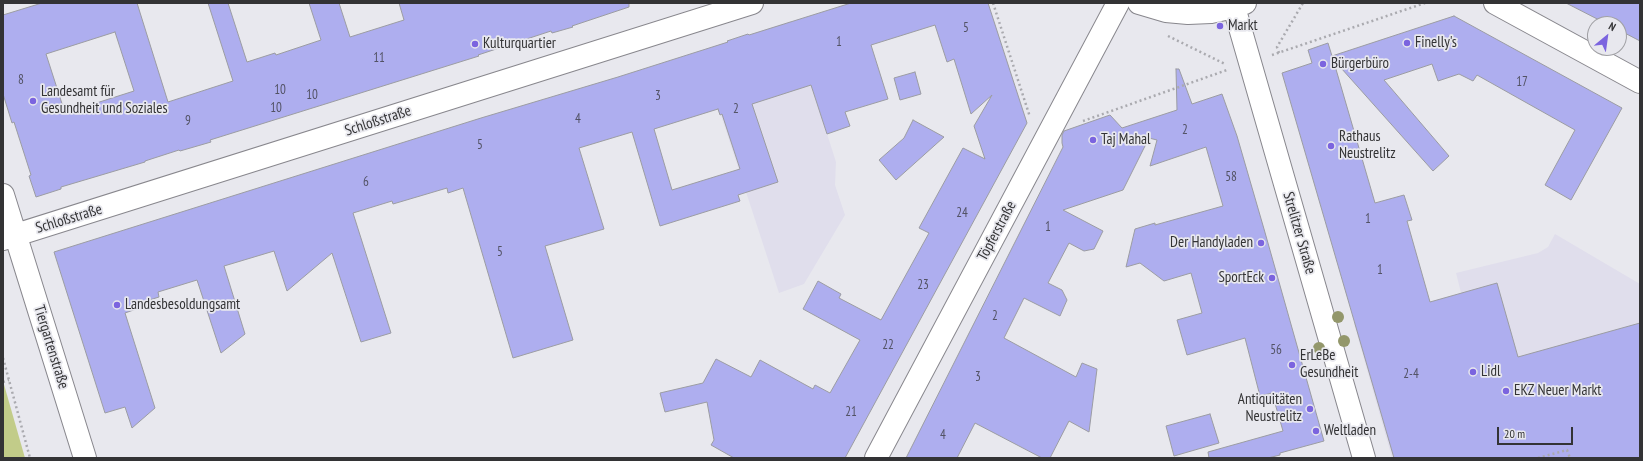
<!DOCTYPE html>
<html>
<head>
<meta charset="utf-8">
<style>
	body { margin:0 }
	#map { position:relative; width:1643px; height:461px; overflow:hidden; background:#e8e8ee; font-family:"PT Sans Narrow",sans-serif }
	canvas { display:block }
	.frame { position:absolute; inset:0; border:4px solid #333335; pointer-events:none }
	.north { position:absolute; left:1587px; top:16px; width:40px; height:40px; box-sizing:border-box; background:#e8e8ee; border:1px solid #a0a0a4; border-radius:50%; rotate:29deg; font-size:11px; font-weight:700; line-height:16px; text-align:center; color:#333335 }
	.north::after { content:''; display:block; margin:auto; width:14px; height:18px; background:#7b64df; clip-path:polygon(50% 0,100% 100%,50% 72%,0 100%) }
	.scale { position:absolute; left:1497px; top:427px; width:76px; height:18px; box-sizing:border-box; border:2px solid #333335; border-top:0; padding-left:5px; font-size:12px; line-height:14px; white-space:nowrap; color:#333335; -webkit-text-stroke:3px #e8e8ee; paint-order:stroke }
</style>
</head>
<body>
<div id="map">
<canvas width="1643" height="461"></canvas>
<div class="frame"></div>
<div class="north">N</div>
<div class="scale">20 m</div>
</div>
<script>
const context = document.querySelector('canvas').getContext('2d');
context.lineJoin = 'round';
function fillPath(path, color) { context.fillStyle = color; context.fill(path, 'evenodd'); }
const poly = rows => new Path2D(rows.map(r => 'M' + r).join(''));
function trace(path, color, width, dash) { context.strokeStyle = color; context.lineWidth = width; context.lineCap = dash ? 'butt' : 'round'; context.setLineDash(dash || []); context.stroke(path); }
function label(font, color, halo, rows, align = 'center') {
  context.font = font + ' "PT Sans Narrow",sans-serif'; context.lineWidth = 3.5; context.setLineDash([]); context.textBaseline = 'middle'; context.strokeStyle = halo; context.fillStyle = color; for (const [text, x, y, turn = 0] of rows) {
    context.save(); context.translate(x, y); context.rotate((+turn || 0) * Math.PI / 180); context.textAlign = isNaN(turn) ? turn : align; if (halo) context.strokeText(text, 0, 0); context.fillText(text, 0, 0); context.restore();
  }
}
fillPath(poly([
	[791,21,836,162,835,185,845,215,804,284,779,293,700,51],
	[1555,234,1640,284,1640,458,1392,458,1354,324,1461,293,1456,273,1538,253,1548,247]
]), '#e0deec');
fillPath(poly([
	[3,381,25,458,3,458]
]), '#c2cc89');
const building = poly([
	[42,3,137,3,168,102,233,81,208,3,228,3,247,62,275,53,276,55,321,40,309,3,339,3,350,37,404,20,399,3,629,3,629,7,572,26,573,27,552,33,551,31,478,55,479,56,210,140,211,142,180,151,179,150,145,161,145,162,61,187,61,189,36,197,29,176,31,175,14,122,12,123,3,94,3,15,42,3],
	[115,32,134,91,65,113,46,54,115,32],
	[851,3,988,3,1027,123,845,458,734,458,711,445,714,440,707,402,665,412,660,393,703,383,716,359,751,377,760,360,813,389,815,385,830,393,860,340,803,309,818,281,841,294,839,298,881,320,929,233,919,228,963,148,985,159,974,126,992,95,971,114,954,59,947,62,935,25,871,45,888,99,845,112,850,126,827,134,811,85,752,104,778,182,738,195,740,201,660,226,632,132,579,148,604,229,545,246,573,340,513,358,463,188,448,193,447,188,393,204,392,201,353,213,391,333,361,342,332,253,287,291,274,251,224,266,245,334,221,353,197,280,158,292,159,297,140,303,142,307,125,313,155,408,132,428,125,407,105,413,54,252,481,118,618,77,728,42,727,41,748,34,749,35,851,3],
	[718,109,720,115,722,114,740,169,672,190,654,129,718,109],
	[1566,3,1640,3,1640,41,1619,30,1619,24,1607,24,1566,3],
	[1454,16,1622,108,1571,200,1545,185,1575,130,1477,75,1473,81,1459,74,1438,81,1432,64,1384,80,1449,156,1433,171,1333,59,1375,203,1404,195,1412,220,1407,221,1430,302,1497,283,1518,357,1640,323,1640,458,1394,458,1282,73,1312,63,1308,50,1328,43,1332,56,1454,16],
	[1176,69,1179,69,1192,104,1222,94,1237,136,1264,229,1324,441,1280,453,1280,455,1268,458,1209,458,1208,452,1283,431,1272,393,1260,396,1245,338,1187,355,1177,320,1202,313,1191,273,1164,281,1140,263,1126,267,1135,229,1155,223,1155,225,1223,206,1206,147,1150,166,1157,140,1149,138,1123,190,1063,210,1103,231,1094,249,1084,251,1069,243,1048,283,1062,290,1067,300,1060,316,1024,298,1004,338,1076,377,1082,363,1097,369,1089,432,1069,421,1050,458,1042,458,975,423,957,458,906,458,1063,147,1062,143,1062,135,1064,131,1110,115,1122,128,1177,110,1176,69],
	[915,72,921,94,900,100,894,78,915,72],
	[913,120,944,137,896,180,879,160,904,138,913,120],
	[1210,414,1219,443,1174,456,1166,426,1210,414]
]);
fillPath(building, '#aeaeef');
trace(building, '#9b9ca2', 1);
const minor = poly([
	[1139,3,1166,11,1188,13,1211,12,1234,7,1245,3],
	[1495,3,1640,82],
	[1234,7,1364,458],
	[3,195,85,458],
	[3,239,752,3],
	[876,458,1118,3]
]);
trace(minor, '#88878d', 24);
trace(poly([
	[993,3,1030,117],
	[1168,36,1225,64],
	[1279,53,1277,47,1303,3],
	[1272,55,1425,3],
	[1083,121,1227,70],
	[3,358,30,458],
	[3,382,9,380],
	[1538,458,1567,450,1570,458]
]), '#aaaaaf', 2.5, [2, 3]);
trace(minor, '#fff', 22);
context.fillStyle = '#93976b';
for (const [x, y] of [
	[1338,317],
	[1344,341],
	[1319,348]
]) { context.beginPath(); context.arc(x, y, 6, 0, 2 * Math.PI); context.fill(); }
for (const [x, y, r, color] of [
	[1220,26,4,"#7b64df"],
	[1407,43,4,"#7b64df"],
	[475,44,4,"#7b64df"],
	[1323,64,4,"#7b64df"],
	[33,101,4,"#7b64df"],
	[1093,140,4,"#7b64df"],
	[1331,146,4,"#7b64df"],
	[1261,243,4,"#7b64df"],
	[1272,278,4,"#7b64df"],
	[117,305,4,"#7b64df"],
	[1292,365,4,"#7b64df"],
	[1473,372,4,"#7b64df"],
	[1506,391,4,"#7b64df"],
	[1310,409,4,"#7b64df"],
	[1316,431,4,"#7b64df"]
]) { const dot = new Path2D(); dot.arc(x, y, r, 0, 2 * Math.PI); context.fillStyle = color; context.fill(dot); trace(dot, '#e8e8ee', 1.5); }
label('13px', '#525264', null, [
	["5",966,28],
	["1",839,42],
	["11",379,58],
	["8",21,80],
	["17",1522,82],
	["10",280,90],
	["10",312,95],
	["3",658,96],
	["10",276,108],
	["2",736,109],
	["4",578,119],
	["9",188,121],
	["2",1185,130],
	["5",480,145],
	["58",1231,177],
	["6",366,182],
	["24",962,213],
	["1",1368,219],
	["1",1048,227],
	["5",500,252],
	["1",1380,270],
	["23",923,285],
	["2",995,316],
	["22",888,345],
	["56",1276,350],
	["2-4",1411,374],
	["3",978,377],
	["21",851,412],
	["4",943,435]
]);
label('15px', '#333335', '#e8e8ee', [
	["Markt",1228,26],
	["Finelly's",1415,43],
	["Kulturquartier",483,44],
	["Bürgerbüro",1331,64],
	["Landesamt für",41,92],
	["Gesundheit und Soziales",41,109],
	["Rathaus",1339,137],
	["Neustrelitz",1339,154],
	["Taj Mahal",1101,140],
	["Der Handyladen",1253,243,"right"],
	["SportEck",1264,278,"right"],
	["Landesbesoldungsamt",125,305],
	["ErLeBe",1300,356],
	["Gesundheit",1300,373],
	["Lidl",1481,372],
	["EKZ Neuer Markt",1514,391],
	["Antiquitäten",1302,400,"right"],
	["Neustrelitz",1302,417,"right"],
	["Weltladen",1324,431]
], 'left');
label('15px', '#333335', '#e8e8ee', [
	["Schloßstraße",378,121,-18],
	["Schloßstraße",69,219,-17],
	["Töpferstraße",997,231,-62],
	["Strelitzer Straße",1299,233,74],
	["Tiergartenstraße",51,347,73]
]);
</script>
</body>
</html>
